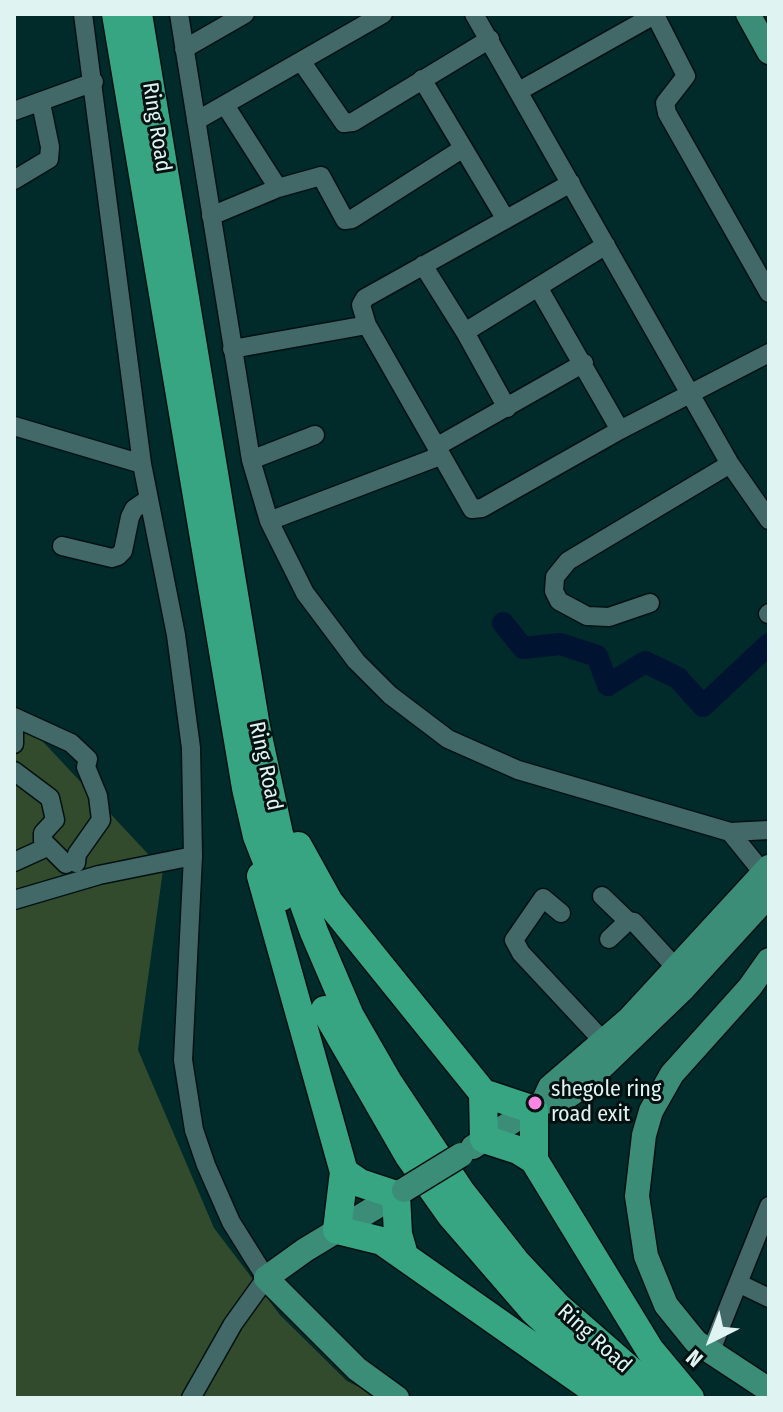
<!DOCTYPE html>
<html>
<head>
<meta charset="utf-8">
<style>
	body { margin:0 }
	#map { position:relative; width:783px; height:1412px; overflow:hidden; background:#012a2b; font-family:"Fira Sans Condensed",sans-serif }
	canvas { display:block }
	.frame { position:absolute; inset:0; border:16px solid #dff3f3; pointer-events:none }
	.north { position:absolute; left:671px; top:1300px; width:80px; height:80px; -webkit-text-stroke:6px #031010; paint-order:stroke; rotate:222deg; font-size:22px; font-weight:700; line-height:32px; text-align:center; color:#dff3f3 }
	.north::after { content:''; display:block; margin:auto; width:28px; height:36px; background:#dff3f3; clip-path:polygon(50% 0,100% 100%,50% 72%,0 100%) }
</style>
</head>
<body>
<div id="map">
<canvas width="783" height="1412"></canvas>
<div class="frame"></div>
<div class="north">N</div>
</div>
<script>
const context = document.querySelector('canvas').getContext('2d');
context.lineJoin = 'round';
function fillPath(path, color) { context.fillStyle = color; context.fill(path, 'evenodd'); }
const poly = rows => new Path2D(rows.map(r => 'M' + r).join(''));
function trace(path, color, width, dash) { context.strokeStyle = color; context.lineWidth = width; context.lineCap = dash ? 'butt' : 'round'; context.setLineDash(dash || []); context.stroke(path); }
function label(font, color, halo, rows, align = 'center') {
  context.font = font + ' "Fira Sans Condensed",sans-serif'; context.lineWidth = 6; context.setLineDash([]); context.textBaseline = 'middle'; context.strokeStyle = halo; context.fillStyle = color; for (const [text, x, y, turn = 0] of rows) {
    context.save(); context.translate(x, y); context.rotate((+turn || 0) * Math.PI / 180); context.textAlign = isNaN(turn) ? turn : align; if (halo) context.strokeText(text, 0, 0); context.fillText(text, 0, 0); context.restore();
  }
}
fillPath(poly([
	[14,718,34,732,163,870,138,1050,214,1228,280,1315,347,1381,381,1398,14,1398]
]), '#324b2d');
trace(poly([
	[503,623,523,648,560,644,597,656,608,685,645,662,678,678,703,706,769,644]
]), '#001330', 22);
const minor = poly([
	[83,14,142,464,176,635,191,748,193,856,183,1060,194,1130,206,1165,231,1222,266,1278,233,1324,191,1398],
	[179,14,251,460,269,521,305,593,356,661,390,695,448,739,518,770,730,832,764,874],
	[474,14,730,464,769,520],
	[655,15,686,76,665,103,667,113,769,293],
	[184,49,245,14],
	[301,61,344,123,353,122,490,39],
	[422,79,505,218],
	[519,91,656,14],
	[225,105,278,188,321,176,345,220,352,219,462,149],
	[14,111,94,82],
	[196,121,383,14],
	[14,180,49,159,50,147,41,103],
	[571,183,365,298,361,305,367,325,472,509,482,508,620,430,769,353],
	[211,216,278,188],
	[423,265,465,332,538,287,620,430],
	[538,287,606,245],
	[465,332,507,408],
	[232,349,367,325],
	[14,426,142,464],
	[436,447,584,363],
	[251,460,315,435],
	[269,521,440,456],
	[62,546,112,558,118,556,123,551,130,517,134,509,147,500],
	[650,603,609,617,587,616,559,601,554,591,555,577,568,561,730,464],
	[768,614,769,613],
	[14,717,71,743,88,759,86,767,98,796,101,820,77,854,76,863],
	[14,717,14,744],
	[14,771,50,798,55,820,43,833,43,841,66,864],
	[730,832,769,830],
	[14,862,47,847],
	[602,896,628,921],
	[14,900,99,875,193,856],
	[561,913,543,898,514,940,521,953,604,1042],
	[609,939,628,921,634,922,677,969],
	[738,1283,769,1298],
	[710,1353,769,1206]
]);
const major = poly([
	[748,14,769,52],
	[769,960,750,987,672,1074,651,1111,644,1135,637,1196,646,1256,666,1305,696,1342,769,1390],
	[543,1102,550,1087,630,1018,769,867],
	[473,1147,543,1102,562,1100,580,1088,684,988,769,895],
	[397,1398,357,1369,266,1278,305,1250,404,1190]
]);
const highway = poly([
	[116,14,246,788,257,836,281,897],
	[138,14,256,727,279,834,314,932,350,1016,388,1082,461,1192,515,1261,558,1307,662,1398],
	[298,846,329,902,483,1093,484,1139,518,1150,534,1160,650,1350,690,1398],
	[261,876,344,1172,337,1230,382,1241,600,1394],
	[325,1010,409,1156,450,1214,534,1311,628,1398],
	[483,1093,534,1110,534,1160],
	[344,1172,360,1183,396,1195,398,1234,404,1255]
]);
trace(minor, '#011111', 21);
trace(major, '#011111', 27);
trace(highway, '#011111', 31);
trace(minor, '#426868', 18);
trace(major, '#3b8d77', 24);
trace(highway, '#37a581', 28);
const majorBridge = poly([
	[404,1190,461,1155]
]);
trace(majorBridge, '#011111', 27, []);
trace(majorBridge, '#3b8d77', 24);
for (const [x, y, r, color] of [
	[535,1103,8,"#fc86e4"]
]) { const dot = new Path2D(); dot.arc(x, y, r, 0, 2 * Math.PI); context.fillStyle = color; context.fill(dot); trace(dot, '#031010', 3); }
label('22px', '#dff3f3', '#031010', [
	["Ring Road",156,127,81],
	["Ring Road",265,766,78],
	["Ring Road",594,1339,42]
]);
label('22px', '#dff3f3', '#031010', [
	["shegole ring",551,1090],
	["road exit",551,1115]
], 'left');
</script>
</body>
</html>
